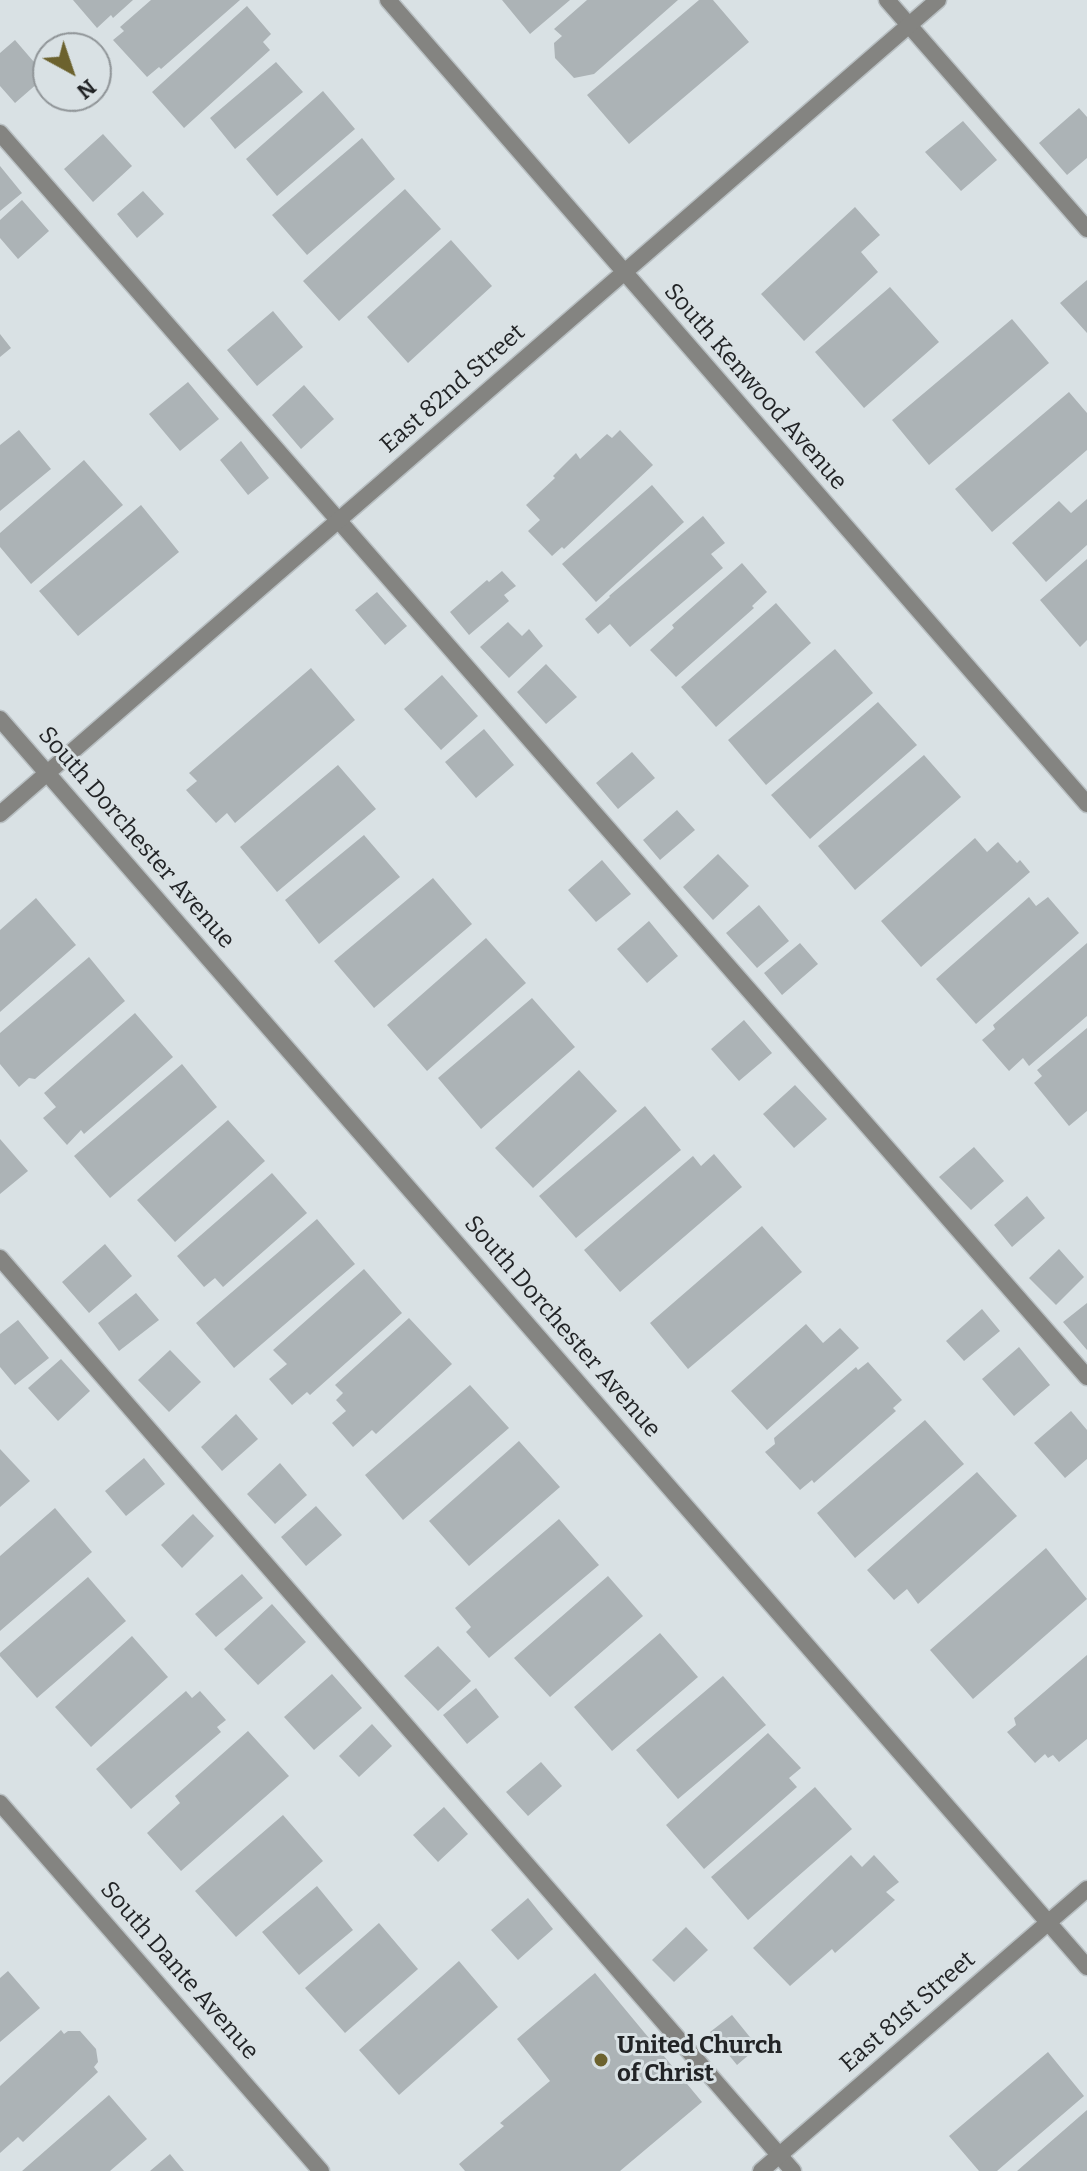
<!DOCTYPE html>
<html>
<head>
<meta charset="utf-8">
<style>
	body { margin:0 }
	#map { position:relative; width:1087px; height:2171px; overflow:hidden; background:#d9e1e4; font-family:Bitter,serif }
	canvas { display:block }
	.north { position:absolute; left:32px; top:32px; width:80px; height:80px; box-sizing:border-box; background:#d9e1e4; border:2px solid #909598; border-radius:50%; rotate:140deg; font-size:22px; font-weight:700; line-height:32px; text-align:center; color:#222426 }
	.north::after { content:''; display:block; margin:auto; width:28px; height:36px; background:#6c622e; clip-path:polygon(50% 0,100% 100%,50% 72%,0 100%) }
</style>
</head>
<body>
<div id="map">
<canvas width="1087" height="2171"></canvas>
<div class="north">N</div>
</div>
<script>
const context = document.querySelector('canvas').getContext('2d');
context.lineJoin = 'round';
function fillPath(path, color) { context.fillStyle = color; context.fill(path, 'evenodd'); }
const poly = rows => new Path2D(rows.map(r => 'M' + r).join(''));
function trace(path, color, width, dash) { context.strokeStyle = color; context.lineWidth = width; context.lineCap = dash ? 'butt' : 'round'; context.setLineDash(dash || []); context.stroke(path); }
function label(font, color, halo, rows, align = 'center') {
  context.font = font + ' Bitter,serif'; context.lineWidth = 6; context.setLineDash([]); context.textBaseline = 'middle'; context.strokeStyle = halo; context.fillStyle = color; for (const [text, x, y, turn = 0] of rows) {
    context.save(); context.translate(x, y); context.rotate((+turn || 0) * Math.PI / 180); context.textAlign = isNaN(turn) ? turn : align; if (halo) context.strokeText(text, 0, 0); context.fillText(text, 0, 0); context.restore();
  }
}
fillPath(poly([
	[73,0,133,0,113,18,111,15,97,28],
	[151,0,240,0,161,69,159,67,147,77,113,40,124,31,120,27],
	[502,0,570,0,530,34],
	[587,0,678,0,594,74,574,78,555,58,554,43,562,36,554,29],
	[699,0,713,0,749,42,629,144,587,95],
	[247,6,271,34,263,42,270,50,184,128,152,92],
	[15,40,46,76,15,103,0,86,0,53],
	[276,62,303,92,235,149,210,118],
	[323,91,355,129,277,196,246,159],
	[1079,108,1087,117,1087,158,1067,175,1039,143],
	[963,121,997,160,961,191,925,152],
	[103,134,132,166,93,202,64,169],
	[362,138,395,179,307,255,272,215],
	[0,166,22,193,0,211],
	[405,189,441,229,339,321,303,281],
	[143,191,164,214,137,238,117,214],
	[22,200,49,231,18,259,0,238,0,220],
	[855,207,880,235,861,252,878,272,804,341,761,294],
	[451,240,492,286,408,363,367,317],
	[1087,280,1087,333,1060,303],
	[890,287,939,342,864,408,815,352],
	[273,311,303,347,257,386,227,350],
	[1012,319,1049,363,929,465,892,420],
	[0,334,11,348,0,357],
	[188,382,219,419,180,451,149,414],
	[304,385,334,419,301,449,272,415],
	[1069,392,1087,413,1087,450,992,532,955,489],
	[19,430,51,469,0,511,0,445],
	[620,430,653,465,564,549,562,547,552,556,528,531,540,520,526,505,555,478,553,476,576,453,580,459,607,434,612,438],
	[241,441,269,478,248,495,220,460],
	[84,460,123,505,31,584,0,547,0,533],
	[652,485,684,522,596,602,562,564],
	[1087,499,1087,545,1046,582,1012,543,1059,501,1071,513],
	[141,505,179,552,78,636,39,591],
	[703,516,725,543,711,554,723,568,630,647,610,624,598,634,585,619,610,597,609,596],
	[1087,559,1087,640,1080,647,1040,600],
	[742,563,767,592,752,606,754,608,676,677,650,650,674,628,672,625],
	[502,571,516,586,504,595,509,601,469,635,450,612,487,580,489,582],
	[377,592,407,626,385,645,355,610],
	[776,603,811,643,716,727,681,687],
	[508,622,522,636,529,629,543,646,509,678,480,647],
	[835,649,873,693,766,785,728,740],
	[546,664,577,697,546,724,517,692],
	[311,668,355,720,235,823,227,813,216,823,186,790,197,781,189,773],
	[442,675,478,716,441,750,404,709],
	[878,702,917,745,810,839,771,795],
	[484,729,514,765,476,798,445,762],
	[632,752,655,778,618,809,596,783],
	[924,755,961,797,855,890,818,846],
	[338,765,376,809,277,892,240,847],
	[677,810,695,830,660,860,643,840],
	[364,835,400,877,319,944,285,900],
	[975,838,987,852,998,842,1017,863,1020,860,1030,872,921,967,881,921],
	[718,854,749,886,713,920,683,887],
	[602,860,631,894,596,922,568,890],
	[433,878,472,924,374,1008,334,961],
	[1029,897,1036,906,1048,897,1079,933,976,1024,936,979],
	[36,898,76,945,0,1012,0,930],
	[759,905,789,941,757,968,726,933],
	[649,921,678,956,647,983,617,949],
	[486,938,526,983,427,1071,387,1025],
	[800,943,818,964,782,995,764,973],
	[1087,943,1087,1016,1029,1066,1023,1058,1009,1071,982,1040,995,1029,993,1025],
	[89,957,125,1001,35,1079,29,1078,19,1087,0,1064,0,1033],
	[532,998,575,1047,481,1129,438,1078],
	[135,1013,173,1057,84,1134,81,1130,67,1145,43,1118,56,1107,44,1093],
	[744,1020,772,1053,739,1081,711,1049],
	[1087,1028,1087,1111,1069,1126,1034,1083,1042,1076,1037,1070],
	[182,1064,217,1107,110,1198,74,1156],
	[579,1070,617,1111,533,1188,495,1148],
	[795,1085,827,1119,794,1148,763,1114],
	[645,1106,681,1150,576,1238,539,1196],
	[228,1120,265,1161,175,1242,137,1200],
	[0,1139,28,1171,0,1194],
	[974,1147,1004,1181,971,1210,939,1177],
	[714,1154,742,1187,620,1292,584,1250,693,1156,701,1166],
	[272,1173,307,1213,223,1287,215,1278,204,1287,177,1256],
	[1027,1196,1045,1218,1012,1247,994,1225],
	[317,1219,355,1264,234,1368,196,1323],
	[762,1226,802,1272,688,1369,650,1323],
	[105,1244,132,1276,89,1313,62,1282],
	[1059,1249,1084,1277,1056,1305,1029,1278],
	[364,1269,402,1313,310,1395,307,1392,292,1405,269,1379,287,1364,273,1350],
	[136,1293,159,1320,119,1351,98,1323],
	[1087,1303,1087,1350,1063,1322],
	[982,1309,1000,1331,964,1361,946,1341],
	[409,1318,452,1364,376,1434,372,1430,353,1447,332,1423,346,1411,336,1400,343,1393,335,1385],
	[18,1320,49,1358,15,1385,0,1367,0,1334],
	[806,1324,823,1343,840,1328,859,1348,767,1430,731,1391],
	[1019,1347,1050,1385,1014,1416,982,1379],
	[170,1350,201,1382,169,1412,138,1380],
	[61,1359,90,1391,58,1421,28,1388],
	[868,1362,902,1400,893,1408,896,1411,814,1483,812,1480,800,1490,765,1452,775,1444,774,1438,856,1367,858,1370],
	[470,1385,509,1428,403,1520,365,1475],
	[1071,1411,1087,1430,1087,1459,1065,1478,1034,1443],
	[236,1414,258,1439,222,1471,201,1447],
	[925,1420,964,1464,855,1558,817,1513],
	[519,1441,560,1487,469,1566,429,1521],
	[0,1449,30,1481,0,1507],
	[144,1458,165,1484,126,1516,105,1491],
	[280,1463,307,1495,275,1524,247,1494],
	[977,1472,1017,1516,918,1604,907,1589,894,1600,867,1570],
	[316,1506,342,1535,306,1566,281,1537],
	[55,1508,92,1552,0,1631,0,1556],
	[193,1514,214,1536,182,1568,161,1545],
	[559,1519,599,1565,489,1658,466,1632,471,1627,455,1608],
	[1046,1548,1087,1599,973,1699,930,1650],
	[242,1574,263,1598,216,1637,195,1614],
	[608,1576,643,1616,550,1697,514,1658],
	[88,1577,126,1621,37,1698,0,1656,0,1653],
	[272,1604,306,1642,258,1685,224,1649],
	[660,1633,698,1677,612,1751,574,1707],
	[132,1636,168,1677,91,1747,55,1707],
	[438,1646,471,1681,438,1711,404,1676],
	[1087,1655,1087,1739,1059,1762,1053,1755,1048,1758,1045,1754,1035,1763,1007,1732,1016,1725,1014,1718],
	[332,1674,362,1708,314,1750,284,1717],
	[723,1676,766,1725,678,1799,636,1750],
	[476,1688,499,1717,467,1744,443,1715],
	[186,1691,192,1698,200,1691,226,1720,217,1727,221,1732,131,1809,96,1769],
	[372,1724,392,1746,359,1777,339,1756],
	[248,1731,289,1776,181,1871,147,1833,180,1803,175,1796],
	[768,1733,801,1768,789,1778,797,1787,704,1869,666,1825],
	[541,1762,562,1786,528,1816,506,1792],
	[815,1787,852,1829,748,1920,711,1877],
	[444,1807,468,1834,438,1862,413,1835],
	[283,1815,323,1861,236,1937,195,1891],
	[851,1855,862,1867,874,1855,899,1882,886,1892,895,1900,835,1953,832,1949,790,1986,753,1948],
	[317,1886,353,1930,299,1975,262,1932],
	[528,1898,553,1929,518,1960,491,1930],
	[379,1923,418,1969,345,2033,305,1988],
	[686,1927,708,1950,674,1982,652,1960],
	[459,1961,498,2007,399,2095,359,2050],
	[8,1971,40,2008,0,2042,0,1978],
	[595,1973,702,2102,620,2171,465,2171,459,2164,504,2126,500,2123,550,2081,517,2039],
	[732,2015,758,2047,737,2065,710,2032],
	[61,2030,64,2034,68,2031,80,2031,96,2049,98,2062,94,2067,98,2072,23,2142,18,2137,0,2153,0,2086],
	[1048,2052,1084,2096,997,2171,979,2171,949,2136],
	[109,2095,147,2139,110,2171,22,2171],
	[1087,2110,1087,2171,1017,2171],
	[170,2154,184,2171,150,2171]
]), '#acb3b6');
const lane = poly([
	[887,0,1087,229],
	[0,133,1087,1377],
	[0,1258,793,2171]
]);
const street = poly([
	[388,0,1087,804],
	[0,719,1087,1967],
	[0,814,938,0],
	[0,1803,321,2171],
	[761,2171,1087,1889]
]);
trace(lane, '#b8bfc2', 19);
trace(street, '#b8bfc2', 19);
trace(lane, '#848481', 16);
trace(street, '#848481', 16);
for (const [x, y, r, color] of [
	[601,2060,8,"#6c622e"]
]) { const dot = new Path2D(); dot.arc(x, y, r, 0, 2 * Math.PI); context.fillStyle = color; context.fill(dot); trace(dot, '#d9e1e4', 3); }
label('24px', '#222426', '#d9e1e4', [
	["South Kenwood Avenue",755,387,49],
	["East 82nd Street",453,389,-41],
	["South Dorchester Avenue",136,838,49],
	["South Dorchester Avenue",562,1327,49],
	["South Dante Avenue",179,1971,49],
	["East 81st Street",908,2012,-41]
]);
label('bold 24px', '#222426', '#d9e1e4', [
	["United Church",617,2046],
	["of Christ",617,2074]
], 'left');
</script>
</body>
</html>
